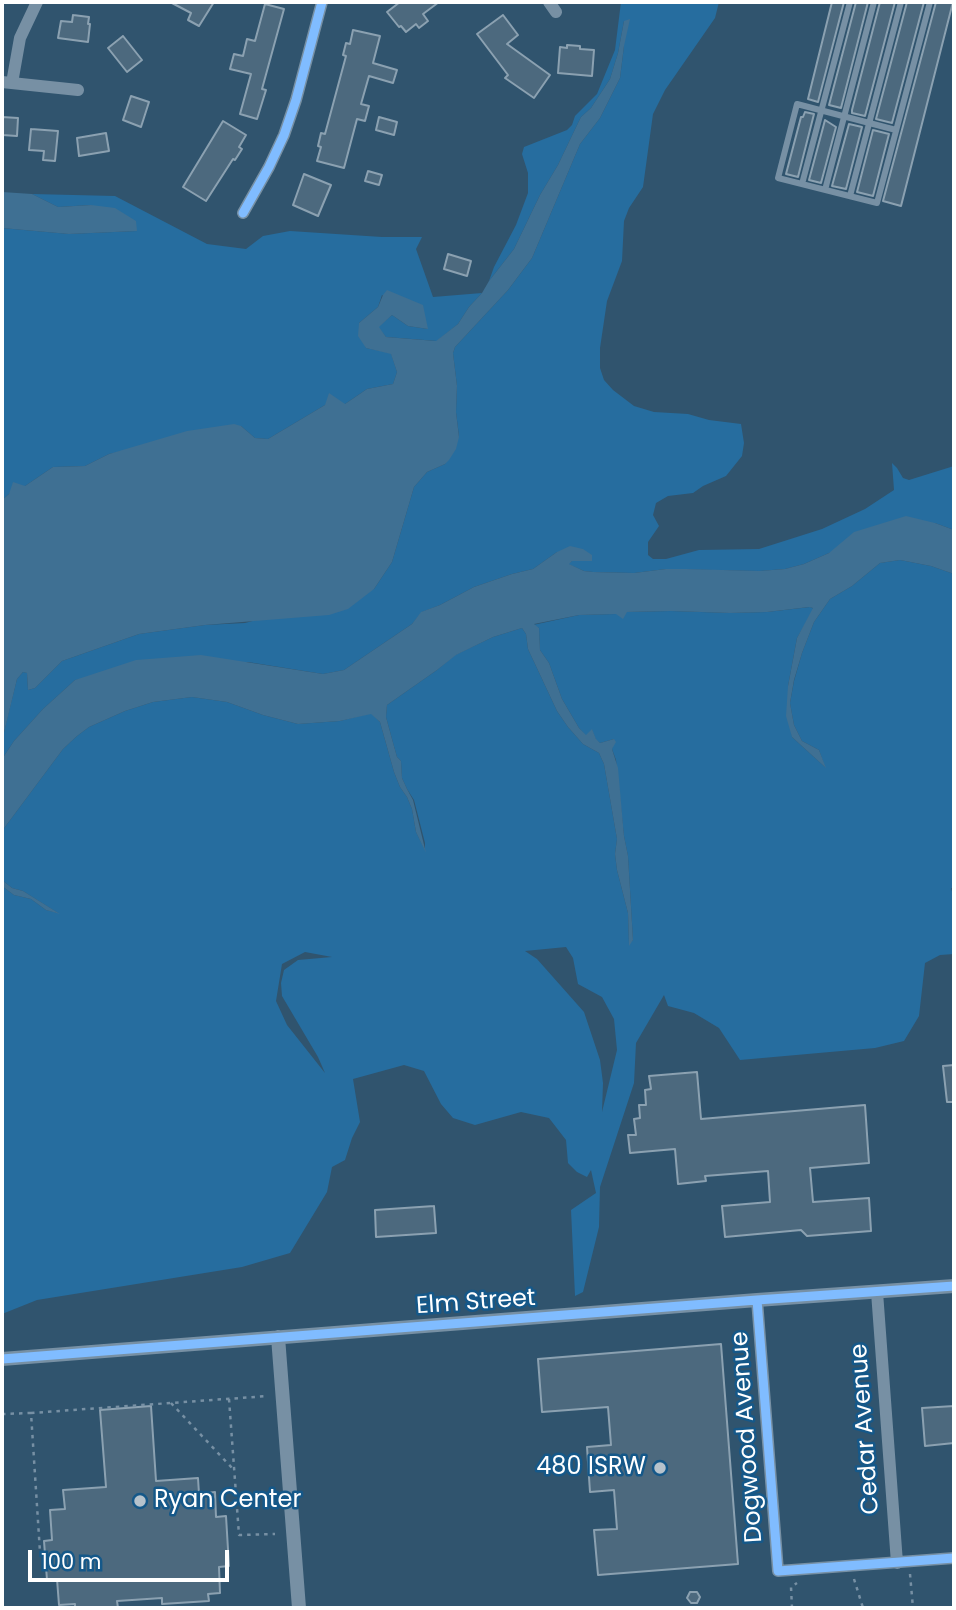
<!DOCTYPE html>
<html>
<head>
<meta charset="utf-8">
<style>
	body { margin:0 }
	#map { position:relative; width:956px; height:1610px; overflow:hidden; background:#30546e; font-family:Poppins,sans-serif }
	canvas { display:block }
	.frame { position:absolute; inset:0; border:4px solid #fff; pointer-events:none }
	.scale { position:absolute; left:28px; top:1550px; width:201px; height:32px; box-sizing:border-box; border:4px solid #fff; border-top:0; padding-left:9px; font-size:21px; line-height:24px; white-space:nowrap; color:#fff; -webkit-text-stroke:5px #155889; paint-order:stroke }
</style>
</head>
<body>
<div id="map">
<canvas width="956" height="1610"></canvas>
<div class="frame"></div>
<div class="scale">100 m</div>
</div>
<script>
const context = document.querySelector('canvas').getContext('2d');
context.lineJoin = 'round';
function fillPath(path, color) { context.fillStyle = color; context.fill(path, 'evenodd'); }
const poly = rows => new Path2D(rows.map(r => 'M' + r).join(''));
function trace(path, color, width, dash) { context.strokeStyle = color; context.lineWidth = width; context.lineCap = dash ? 'butt' : 'round'; context.setLineDash(dash || []); context.stroke(path); }
function label(font, color, halo, rows, align = 'center') {
  context.font = font + ' Poppins,sans-serif'; context.lineWidth = 5; context.setLineDash([]); context.textBaseline = 'middle'; context.strokeStyle = halo; context.fillStyle = color; for (const [text, x, y, turn = 0] of rows) {
    context.save(); context.translate(x, y); context.rotate((+turn || 0) * Math.PI / 180); context.textAlign = isNaN(turn) ? turn : align; if (halo) context.strokeText(text, 0, 0); context.fillText(text, 0, 0); context.restore();
  }
}
fillPath(poly([
	[621,2,719,2,715,18,665,90,653,114,643,187,629,208,624,221,622,261,607,301,600,348,600,368,604,380,613,390,634,406,654,412,688,414,709,420,741,424,744,443,742,456,726,476,703,486,693,493,668,496,656,503,653,515,659,526,648,542,648,555,653,559,666,559,699,550,759,549,822,529,865,509,894,490,892,463,897,468,903,478,909,480,954,466,954,530,935,523,829,553,804,564,785,569,759,571,666,569,634,573,593,572,584,571,568,564,572,561,592,561,557,552,533,569,512,574,474,587,440,605,422,612,412,624,344,670,323,674,248,662,75,680,43,709,14,741,2,759,2,741,8,715,17,679,23,672,27,673,28,690,35,688,62,661,139,634,205,625,245,623,374,589,392,562,414,487,427,472,445,464,459,436,456,412,457,386,453,353,455,347,508,290,532,258,580,144,600,118,620,78,624,46,624,21,618,53,610,79,591,108,581,117,578,123,558,165,540,195,514,249,489,281,494,267,516,225,528,193,528,173,522,154,524,147,567,130,572,125,575,116,597,94,615,50],
	[32,194,115,196,207,244,246,249,263,236,290,231,382,237,422,237,416,249,433,297,482,293,469,307,458,324,437,341,386,337,378,327,392,315,408,326,428,329,382,295,378,307,359,323,366,348,391,353,397,372,393,384,367,389,345,404,325,405,268,439,255,438,241,426,109,454,85,466,53,467,25,486,9,494,2,500,2,228,69,234,137,231,91,205,58,207],
	[900,560,931,566,954,574,954,889,951,888,954,899,954,954,940,955,925,963,919,1016,904,1041,875,1048,740,1060,719,1028,694,1013,668,1006,664,995,636,1043,634,1083,600,1187,599,1227,583,1292,575,1296,571,1210,596,1193,591,1170,587,1177,577,1172,568,1163,566,1140,549,1118,521,1112,475,1125,453,1118,441,1104,424,1071,404,1065,353,1079,360,1122,352,1138,345,1160,332,1167,327,1192,290,1253,242,1267,37,1300,2,1314,2,886,14,895,31,899,46,910,58,913,23,891,12,888,2,880,2,831,63,749,77,736,89,727,125,711,153,702,192,697,227,702,263,715,298,724,340,721,371,713,380,722,394,772,400,787,407,797,412,809,416,832,425,850,425,843,414,800,407,789,402,778,401,761,397,757,392,739,386,717,387,705,437,670,455,655,493,637,522,628,526,634,528,649,557,711,568,727,583,744,599,753,604,764,617,839,615,854,617,870,628,913,629,944,633,940,628,856,624,836,616,760,612,749,614,739,600,743,596,740,592,730,586,736,579,728,562,699,549,663,540,650,539,628,533,625,579,615,616,614,627,612,671,611,730,613,767,612,810,607,814,609,797,638,788,686,792,737,825,767,819,750,802,741,794,725,790,703,794,681,802,653,814,622,830,599,852,586,880,563],
	[566,947,573,958,578,984,602,997,614,1019,617,1050,602,1112,603,1083,600,1060,584,1012,537,959,525,951],
	[305,952,332,957,298,960,284,970,281,983,282,996,318,1057,325,1073,287,1025,276,1001,282,964]
]), '#266d9f');
fillPath(poly([
	[630,19,624,46,620,78,600,118,580,144,532,258,508,290,455,347,453,353,457,386,456,412,459,437,456,449,449,460,445,464,427,472,414,487,392,562,374,589,348,609,329,615,205,625,139,634,62,661,35,688,28,690,27,673,23,672,17,679,2,741,2,500,9,494,13,482,25,486,53,467,85,466,109,454,187,431,234,424,241,426,255,438,268,439,325,405,329,393,345,404,367,389,393,384,397,372,391,354,366,348,358,336,359,323,378,307,383,295,387,290,423,305,428,329,408,326,392,315,379,327,386,337,436,341,458,324,469,307,482,293,489,281,514,249,540,195,558,165,578,123,581,117,591,108,610,79,618,53,624,21],
	[2,192,32,194,58,207,91,205,115,208,136,221,137,231,69,234,2,228],
	[906,516,935,523,954,530,954,574,931,566,900,560,880,563,852,586,830,599,814,622,802,653,794,680,790,703,794,725,802,741,819,750,826,768,792,737,786,716,788,686,797,638,813,608,809,607,767,612,730,613,671,611,627,612,623,619,616,614,579,615,534,624,539,628,540,650,549,663,562,699,579,728,586,735,592,729,596,739,600,743,614,739,616,742,612,749,618,768,624,836,628,856,633,940,629,946,628,913,617,870,615,854,617,839,604,764,599,753,583,744,568,727,557,711,528,649,526,634,522,628,493,637,456,655,437,670,387,705,386,717,392,739,397,757,401,761,402,778,407,789,413,800,426,853,416,832,412,809,407,797,400,787,394,772,380,722,371,714,340,721,298,724,263,715,227,702,192,697,153,702,125,711,89,727,77,736,63,749,2,831,2,759,14,741,43,709,75,680,136,660,201,655,323,674,344,670,412,624,421,612,440,605,474,587,512,574,533,569,557,552,570,546,583,549,592,555,592,561,572,561,569,564,584,571,593,572,634,573,666,569,687,569,759,571,785,569,804,564,829,553,854,532],
	[2,880,12,888,23,891,60,914,46,910,31,899,14,895,2,886]
]), '#3f7093');
const building = poly([
	[170,2,214,2,199,26,188,20,191,13,170,2],
	[400,2,439,2,423,14,428,21,419,28,416,24,406,32,401,26,399,27,387,12,400,2],
	[832,2,844,2,818,102,808,99,832,2],
	[856,2,868,2,841,108,829,105,856,2],
	[880,2,895,2,865,116,852,113,852,110,880,2],
	[907,2,924,2,892,123,876,119,907,2],
	[936,2,953,2,901,206,883,201,936,2],
	[265,4,284,9,262,89,266,90,257,119,240,114,251,74,230,69,234,54,243,56,247,39,255,41,265,4],
	[73,15,89,17,88,24,90,24,88,42,58,38,61,21,72,22,73,15],
	[503,15,518,35,507,44,550,75,534,98,505,78,508,75,477,34,503,15],
	[353,30,380,36,373,63,397,70,393,83,369,76,361,104,369,106,365,121,357,119,344,168,317,161,321,147,318,146,321,133,325,134,346,56,343,55,346,43,350,44,353,30],
	[123,36,142,60,127,72,108,48,123,36],
	[567,45,580,46,580,49,594,50,592,76,558,73,560,47,567,48,567,45],
	[131,96,149,102,141,127,123,120,131,96],
	[805,112,814,114,798,177,786,174,801,117,803,117,805,112],
	[2,117,18,118,17,136,2,135,2,117],
	[379,117,397,122,394,135,376,130,379,117],
	[825,120,836,127,821,183,809,180,825,120],
	[223,121,246,135,239,147,242,149,235,160,233,159,206,201,183,187,223,121],
	[849,124,862,127,846,189,832,186,849,124],
	[31,129,58,131,55,161,43,160,44,151,29,150,31,129],
	[873,130,889,134,873,196,857,192,873,130],
	[106,133,109,151,79,156,77,138,106,133],
	[368,171,382,175,379,185,365,181,368,171],
	[304,174,331,185,318,216,293,205,304,174],
	[448,254,471,261,467,276,444,269,448,254],
	[954,1065,954,1102,947,1102,943,1066,954,1065],
	[697,1072,701,1119,865,1105,869,1163,810,1168,813,1202,869,1198,871,1231,807,1236,801,1230,725,1237,722,1206,770,1202,768,1171,705,1176,706,1181,678,1184,675,1149,630,1153,628,1135,636,1135,634,1119,640,1118,639,1105,646,1105,645,1090,651,1089,649,1076,697,1072],
	[434,1206,436,1233,376,1237,375,1210,434,1206],
	[721,1344,738,1564,598,1575,594,1530,617,1529,614,1490,590,1492,587,1447,611,1445,608,1407,542,1412,538,1359,721,1344],
	[151,1406,156,1481,198,1478,199,1494,215,1492,216,1517,226,1516,229,1566,219,1567,220,1593,208,1594,209,1601,162,1604,162,1598,117,1601,118,1608,75,1608,75,1604,59,1605,57,1579,47,1580,44,1541,52,1540,50,1510,65,1509,63,1490,106,1487,100,1410,151,1406],
	[954,1406,954,1443,925,1446,922,1408,954,1406],
	[690,1592,697,1592,700,1597,697,1603,691,1603,687,1598,690,1592]
]);
fillPath(building, '#4c697e');
trace(building, '#8ba1b1', 2);
trace(poly([
	[229,1399,239,1535,275,1534],
	[171,1403,233,1469],
	[31,1413,268,1396],
	[2,1414,31,1413,40,1552],
	[910,1574,913,1608],
	[854,1579,863,1608],
	[792,1608,791,1587,797,1583]
]), '#7790a4', 2.5, [3.5, 5]);
trace(poly([
	[896,130,797,104,778,178,877,203,930,2],
	[802,184,850,2],
	[825,190,874,2],
	[850,196,901,2]
]), '#7790a4', 6);
trace(poly([
	[549,2,556,12],
	[2,82,78,90],
	[12,83,20,38,37,2],
	[243,213,269,167,284,135,296,100,322,2],
	[877,1292,897,1563],
	[757,1300,778,1571,954,1558]
]), '#7790a4', 12);
trace(poly([
	[278,1337,299,1608],
	[2,1359,757,1300,954,1286]
]), '#7790a4', 14);
trace(poly([
	[243,213,269,167,284,135,296,100,322,2],
	[757,1300,778,1571,954,1558],
	[2,1359,757,1300,954,1286]
]), '#80bcff', 9);
for (const [x, y, r, color] of [
	[660,1468,7,"#b7c3cc"],
	[140,1501,7,"#b7c3cc"]
]) { const dot = new Path2D(); dot.arc(x, y, r, 0, 2 * Math.PI); context.fillStyle = color; context.fill(dot); trace(dot, '#155889', 2.5); }
label('24px', '#fff', '#155889', [
	["Elm Street",476,1303,-4],
	["Cedar Avenue",866,1429,-94],
	["Dogwood Avenue",748,1437,-94]
]);
label('24px', '#fff', '#155889', [
	["480 ISRW",646,1468],
	["Ryan Center",154,1501,"left"]
], 'right');
</script>
</body>
</html>
